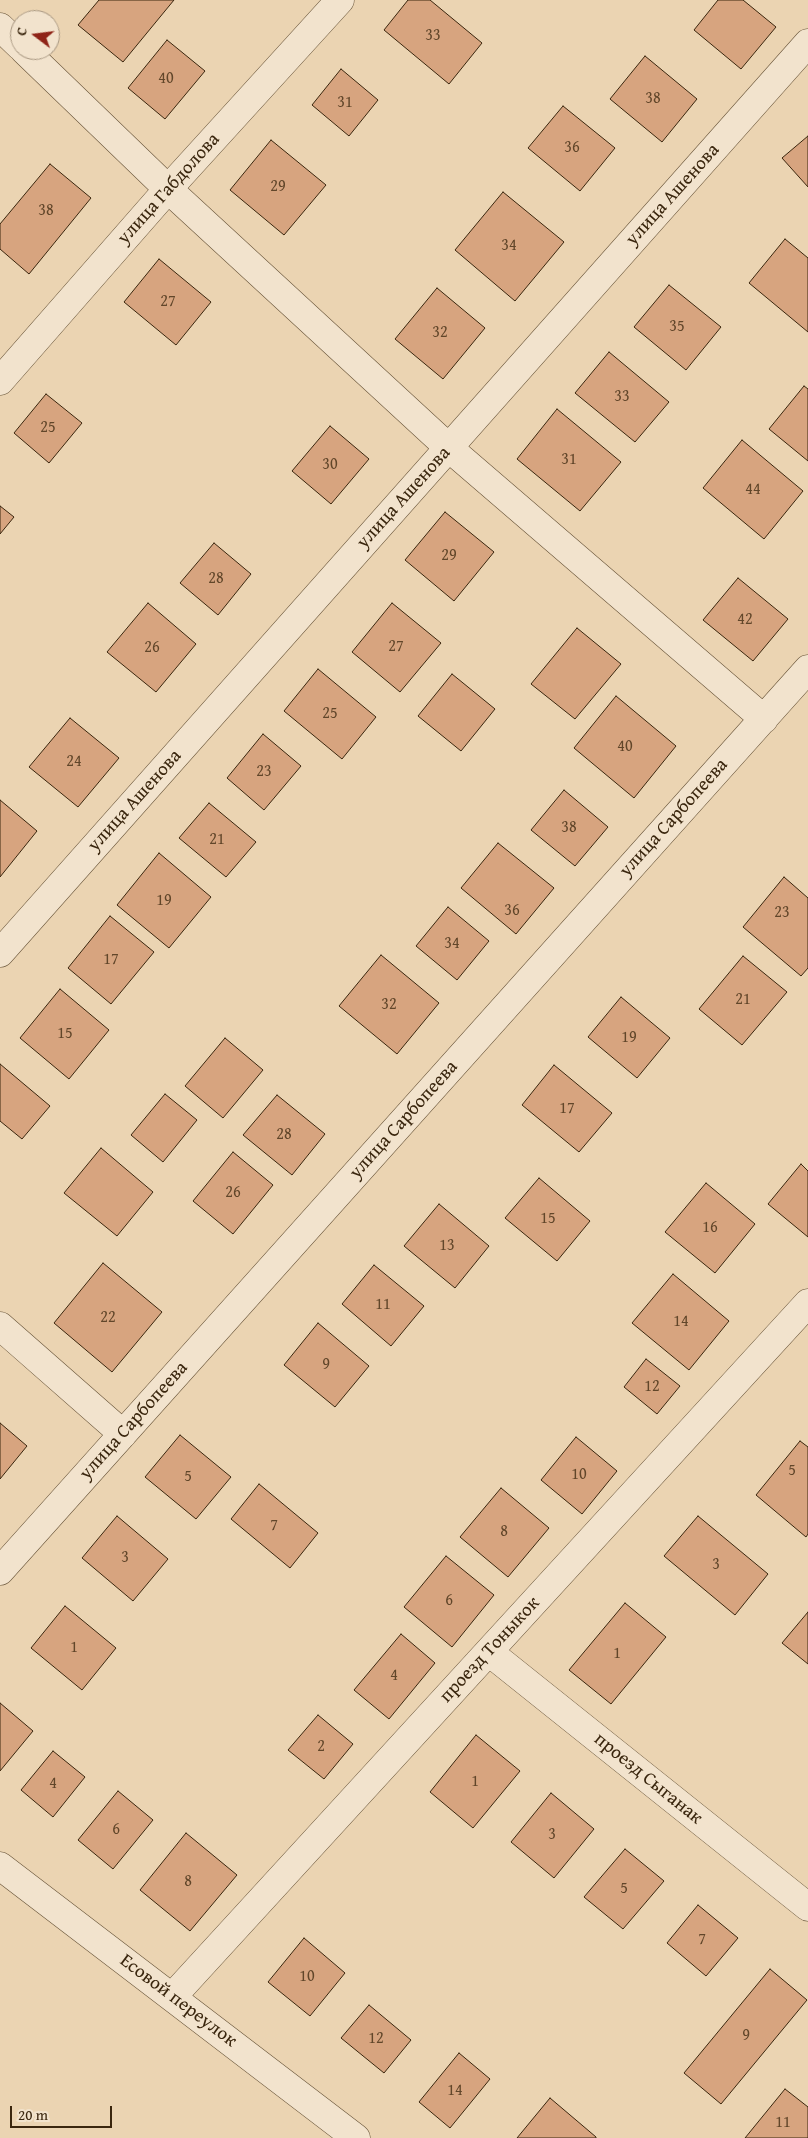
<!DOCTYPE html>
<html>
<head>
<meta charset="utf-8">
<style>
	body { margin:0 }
	#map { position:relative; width:808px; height:2138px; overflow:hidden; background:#ebd4b2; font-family:"Gentium Book Plus",serif }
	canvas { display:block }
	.north { position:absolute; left:10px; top:10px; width:50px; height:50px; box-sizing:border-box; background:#f2e3cd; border:1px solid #a89781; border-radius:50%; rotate:285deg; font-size:14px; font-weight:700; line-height:20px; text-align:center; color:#3a260e }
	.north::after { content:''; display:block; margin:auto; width:18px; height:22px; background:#8f2418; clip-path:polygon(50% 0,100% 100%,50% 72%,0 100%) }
	.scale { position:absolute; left:10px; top:2106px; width:102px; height:22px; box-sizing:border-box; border:2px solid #3a260e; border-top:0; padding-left:6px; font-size:15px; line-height:18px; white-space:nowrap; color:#3a260e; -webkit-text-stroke:4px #f2e3cd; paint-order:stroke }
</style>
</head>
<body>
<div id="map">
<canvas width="808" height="2138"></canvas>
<div class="north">С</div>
<div class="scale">20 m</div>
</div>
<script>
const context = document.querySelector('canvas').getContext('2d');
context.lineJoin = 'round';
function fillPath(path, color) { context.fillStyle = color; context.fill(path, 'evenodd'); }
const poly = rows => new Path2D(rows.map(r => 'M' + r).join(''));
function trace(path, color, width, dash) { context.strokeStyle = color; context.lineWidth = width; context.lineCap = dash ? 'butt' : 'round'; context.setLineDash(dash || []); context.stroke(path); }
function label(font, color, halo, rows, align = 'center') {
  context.font = font + ' "Gentium Book Plus",serif'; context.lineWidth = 5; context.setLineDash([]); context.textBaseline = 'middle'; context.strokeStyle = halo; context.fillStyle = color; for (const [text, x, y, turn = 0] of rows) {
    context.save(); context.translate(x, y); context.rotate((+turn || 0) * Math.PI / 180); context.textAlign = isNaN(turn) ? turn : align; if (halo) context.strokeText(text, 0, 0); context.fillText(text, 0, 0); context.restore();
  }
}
const building = poly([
	[99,0,174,0,123,62,78,25,99,0],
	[408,0,430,0,482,43,449,84,384,30,408,0],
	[718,0,743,0,776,27,741,69,694,30,718,0],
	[167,40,205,71,165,119,128,88,167,40],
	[645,56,697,99,662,142,610,99,645,56],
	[341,69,378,100,349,136,312,105,341,69],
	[563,106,615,148,580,191,528,148,563,106],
	[808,136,808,187,782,158,808,136],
	[271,140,326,185,284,235,230,190,271,140],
	[50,164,91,198,29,274,0,249,0,224,50,164],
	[503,192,564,242,515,301,455,250,503,192],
	[785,239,808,258,808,332,749,283,785,239],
	[159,259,211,302,176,345,124,302,159,259],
	[669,285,721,327,686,370,634,327,669,285],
	[437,288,485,328,443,379,395,339,437,288],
	[609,352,669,402,635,442,575,393,609,352],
	[804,386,808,389,808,461,769,429,804,386],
	[46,394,82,423,49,463,14,433,46,394],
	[557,409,621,462,580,511,517,459,557,409],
	[330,426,369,459,331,504,292,471,330,426],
	[742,440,803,491,764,539,703,488,742,440],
	[0,506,14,517,0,534,0,506],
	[445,512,494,552,454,601,405,560,445,512],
	[214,543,251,574,218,615,180,583,214,543],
	[738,578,788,619,753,661,703,620,738,578],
	[148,603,196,644,156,692,107,652,148,603],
	[392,603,441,643,400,692,352,652,392,603],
	[577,628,621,664,575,719,531,684,577,628],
	[318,669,376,717,342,759,284,711,318,669],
	[452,674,495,709,461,751,418,716,452,674],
	[616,696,676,746,634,798,574,748,616,696],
	[70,718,119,758,78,807,29,767,70,718],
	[263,734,301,766,264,810,227,778,263,734],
	[564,790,608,827,575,866,531,830,564,790],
	[0,800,37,831,0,877,0,800],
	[209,803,256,842,226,877,179,838,209,803],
	[498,843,554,888,516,934,461,888,498,843],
	[159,853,211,897,169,948,117,905,159,853],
	[784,877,808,898,808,968,801,976,743,927,784,877],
	[448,907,489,941,457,980,416,946,448,907],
	[110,916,154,952,111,1004,68,968,110,916],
	[381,955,439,1003,397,1054,339,1006,381,955],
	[743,956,787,992,742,1045,699,1009,743,956],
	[60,989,109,1030,69,1079,20,1038,60,989],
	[621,997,670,1038,637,1078,588,1037,621,997],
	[225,1038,263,1070,223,1118,185,1086,225,1038],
	[0,1064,50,1106,22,1139,0,1121,0,1064],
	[554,1065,612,1113,579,1152,522,1105,554,1065],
	[165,1094,197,1120,163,1162,131,1135,165,1094],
	[277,1095,325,1134,292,1175,243,1135,277,1095],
	[101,1148,153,1192,117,1236,64,1193,101,1148],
	[233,1152,273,1185,233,1234,193,1201,233,1152],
	[801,1164,808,1171,808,1237,768,1204,801,1164],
	[539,1178,590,1221,557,1261,505,1218,539,1178],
	[706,1183,755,1224,715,1273,665,1232,706,1183],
	[439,1204,489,1246,455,1288,404,1246,439,1204],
	[103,1263,162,1312,112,1372,54,1323,103,1263],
	[374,1265,424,1306,391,1346,342,1304,374,1265],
	[673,1274,729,1321,689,1370,632,1323,673,1274],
	[318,1323,369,1366,335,1407,284,1365,318,1323],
	[646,1359,680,1386,657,1414,624,1387,646,1359],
	[0,1423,27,1446,0,1479,0,1423],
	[180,1435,231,1477,196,1519,145,1477,180,1435],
	[576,1437,617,1471,582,1514,541,1480,576,1437],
	[800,1441,808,1447,808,1534,806,1537,756,1495,800,1441],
	[259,1484,318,1533,290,1568,231,1519,259,1484],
	[501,1488,549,1528,508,1577,460,1537,501,1488],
	[117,1516,168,1559,133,1601,82,1558,117,1516],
	[698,1516,768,1574,735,1615,664,1556,698,1516],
	[446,1556,494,1595,452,1647,404,1607,446,1556],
	[625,1603,666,1637,611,1704,569,1670,625,1603],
	[65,1606,116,1648,82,1690,31,1648,65,1606],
	[808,1612,808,1664,782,1643,808,1612],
	[401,1634,435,1663,389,1719,354,1690,401,1634],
	[0,1703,33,1731,0,1771,0,1703],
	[318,1715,353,1744,324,1779,288,1750,318,1715],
	[476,1735,520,1771,473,1828,430,1792,476,1735],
	[53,1751,85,1777,53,1817,21,1790,53,1751],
	[118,1791,153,1820,113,1869,78,1840,118,1791],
	[551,1793,594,1829,554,1878,511,1842,551,1793],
	[186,1833,237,1875,190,1931,140,1890,186,1833],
	[625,1849,664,1881,623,1929,584,1897,625,1849],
	[698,1905,738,1938,706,1976,667,1943,698,1905],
	[304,1938,345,1973,310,2016,268,1982,304,1938],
	[770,1969,807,2000,721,2104,684,2073,770,1969],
	[369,2005,411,2040,384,2073,341,2038,369,2005],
	[459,2053,490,2079,450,2128,419,2102,459,2053],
	[785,2089,808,2107,808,2138,745,2138,785,2089],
	[550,2098,596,2137,596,2138,517,2138,550,2098]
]);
fillPath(building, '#d7a47f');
trace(building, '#3a260e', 1);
const minor = poly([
	[0,27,20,46],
	[24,50,168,189,449,448,764,719],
	[0,381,168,189,340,0],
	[0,953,808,43],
	[0,1326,123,1434],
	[0,1571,808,669],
	[489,1652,808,1907],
	[0,1866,356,2138],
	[173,1996,808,1303]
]);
trace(minor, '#665237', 29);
trace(minor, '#f2e3cd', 28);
label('16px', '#61462a', null, [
	["33",433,36],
	["40",166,79],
	["38",653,99],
	["31",345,103],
	["36",572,148],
	["29",278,187],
	["38",46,211],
	["34",509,246],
	["27",168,302],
	["35",677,327],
	["32",440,333],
	["33",622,397],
	["25",48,428],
	["31",569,460],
	["30",330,465],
	["44",753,490],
	["29",449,556],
	["28",216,579],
	["42",745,620],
	["27",396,647],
	["26",152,648],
	["25",330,714],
	["40",625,747],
	["24",74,762],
	["23",264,772],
	["38",569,828],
	["21",217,840],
	["19",164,901],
	["36",512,911],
	["23",782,913],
	["34",452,944],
	["17",111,960],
	["21",743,1000],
	["32",389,1005],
	["15",65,1034],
	["19",629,1038],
	["17",567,1109],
	["28",284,1135],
	["26",233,1193],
	["15",548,1219],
	["16",710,1228],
	["13",447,1246],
	["11",383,1305],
	["22",108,1318],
	["14",681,1322],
	["9",326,1365],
	["12",652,1387],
	["5",792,1471],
	["10",579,1475],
	["5",188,1477],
	["7",274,1526],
	["8",504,1532],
	["3",125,1558],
	["3",716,1565],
	["6",449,1601],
	["1",74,1648],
	["1",617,1654],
	["4",394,1676],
	["2",321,1747],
	["1",475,1782],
	["4",53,1784],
	["6",116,1830],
	["3",552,1835],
	["8",188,1882],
	["5",624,1889],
	["7",702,1940],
	["10",307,1977],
	["9",746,2036],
	["12",376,2039],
	["14",455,2091],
	["11",783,2123]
]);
label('19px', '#3a260e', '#f2e3cd', [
	["улица Габдолова",169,189,-48],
	["улица Ашенова",673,195,-48],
	["улица Ашенова",404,498,-48],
	["улица Ашенова",135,801,-48],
	["улица Сарбопеева",674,818,-48],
	["улица Сарбопеева",404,1120,-48],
	["улица Сарбопеева",134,1421,-48],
	["проезд Тоныкок",490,1650,-47],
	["проезд Сыганак",648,1779,39],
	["Есовой переулок",178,2001,37]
]);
</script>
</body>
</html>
